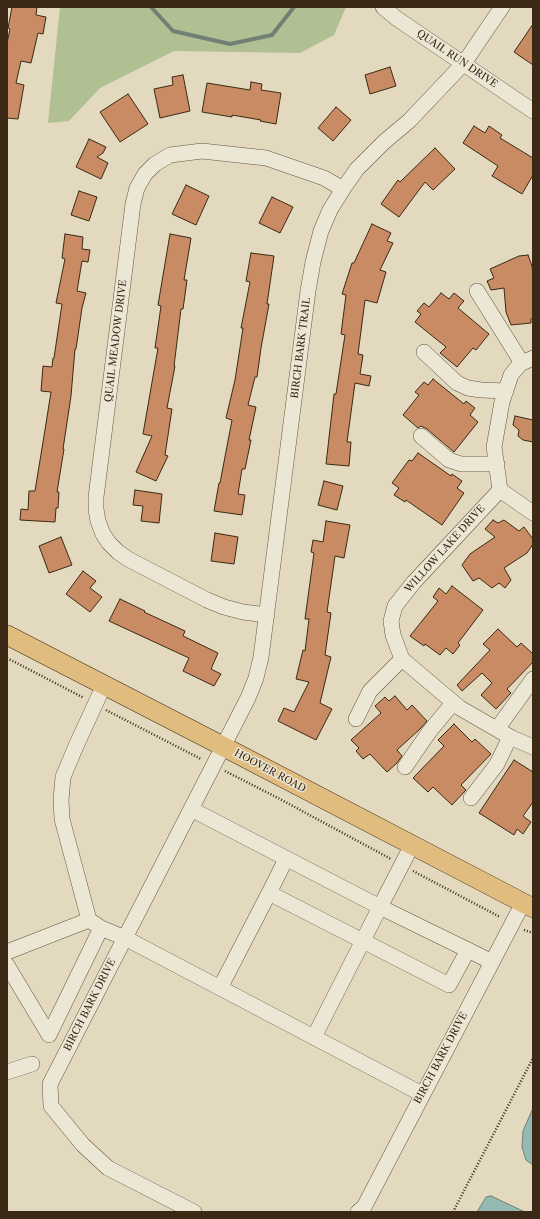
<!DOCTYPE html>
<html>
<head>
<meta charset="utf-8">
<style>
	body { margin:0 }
	#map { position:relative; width:540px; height:1219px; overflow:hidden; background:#e2d9be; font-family:"Libre Caslon Text",serif }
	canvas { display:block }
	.frame { position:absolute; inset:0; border:8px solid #3b2915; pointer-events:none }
</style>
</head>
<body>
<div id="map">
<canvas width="540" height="1219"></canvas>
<div class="frame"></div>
</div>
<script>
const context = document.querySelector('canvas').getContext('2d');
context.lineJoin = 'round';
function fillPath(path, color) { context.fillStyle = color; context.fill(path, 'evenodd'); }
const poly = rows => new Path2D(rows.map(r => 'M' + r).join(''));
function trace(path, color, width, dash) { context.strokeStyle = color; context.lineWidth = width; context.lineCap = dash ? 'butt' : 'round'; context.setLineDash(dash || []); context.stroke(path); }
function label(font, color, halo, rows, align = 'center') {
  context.font = font + ' "Libre Caslon Text",serif'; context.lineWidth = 3; context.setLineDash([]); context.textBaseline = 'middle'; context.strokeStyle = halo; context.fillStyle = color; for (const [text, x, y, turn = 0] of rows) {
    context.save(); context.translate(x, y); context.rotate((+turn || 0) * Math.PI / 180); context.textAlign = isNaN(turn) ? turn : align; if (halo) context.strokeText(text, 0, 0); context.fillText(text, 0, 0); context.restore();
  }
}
fillPath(poly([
	[60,7,346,7,334,35,300,53,174,51,100,88,69,121,48,123]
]), '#b1c093');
const water = poly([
	[533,1108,533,1165,526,1160,522,1147,523,1131,533,1108],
	[491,1196,525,1212,477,1212,486,1197,491,1196]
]);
fillPath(water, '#95bab4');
trace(water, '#718074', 1);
trace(poly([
	[151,7,173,31,230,44,272,35,294,7]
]), '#718074', 4);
const building = poly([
	[12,7,37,7,36,15,46,17,43,34,38,33,31,63,21,61,16,83,24,85,18,119,7,118,7,43,10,29,8,28,12,7],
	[533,24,533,65,514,52,533,24],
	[390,67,396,86,370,94,365,75,390,67],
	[183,75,190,111,160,118,154,89,173,85,172,77,183,75],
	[251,82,262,84,261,90,281,93,276,124,260,121,261,120,232,115,232,117,202,112,207,83,250,90,251,82],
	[128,94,148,124,120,142,100,112,128,94],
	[336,107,351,120,333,141,318,128,336,107],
	[474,126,485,133,489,126,502,135,500,138,533,158,533,175,522,194,492,176,498,166,463,143,474,126],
	[89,139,106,147,103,153,97,157,108,163,101,179,76,167,89,139],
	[435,148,455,169,433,190,425,182,399,217,381,204,398,180,400,182,435,148],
	[186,185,209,196,196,225,172,214,186,185],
	[79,191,97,197,89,221,71,215,79,191],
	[272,197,293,207,280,233,259,223,272,197],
	[372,224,391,233,387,241,393,243,380,270,386,272,377,303,365,300,358,354,363,355,360,374,371,376,369,386,355,383,347,442,351,442,349,466,326,464,334,394,336,394,345,335,341,334,346,295,342,294,352,263,354,263,372,224],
	[65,234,83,237,82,249,90,250,88,262,82,261,77,291,86,293,82,308,76,349,75,349,71,396,63,449,64,449,57,492,59,492,58,508,56,508,55,522,20,520,21,509,28,510,29,491,35,491,44,436,51,392,41,391,43,366,52,367,53,358,54,358,62,304,56,303,65,259,62,258,65,234],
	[170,234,191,238,184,280,187,280,183,309,181,309,174,366,175,366,167,408,172,409,165,455,168,456,156,481,136,472,152,436,143,434,158,348,155,348,161,306,158,305,170,234],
	[251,253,274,256,267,304,269,304,261,348,257,377,255,377,248,405,256,407,249,440,251,440,245,469,242,469,238,494,245,495,242,515,214,511,219,483,220,483,232,420,226,418,235,380,243,328,241,328,250,282,246,281,251,253],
	[528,255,532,266,533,277,533,318,531,319,531,323,511,325,506,312,504,288,491,290,487,281,494,278,490,269,519,256,528,255],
	[441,293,449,299,454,293,464,301,458,308,489,334,476,350,473,348,457,367,440,353,446,347,415,322,421,314,417,311,424,303,429,307,441,293],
	[433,379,464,404,466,401,475,408,470,415,478,422,454,452,427,429,421,426,418,428,403,415,419,395,415,392,424,382,428,385,433,379],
	[515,416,533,420,533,442,523,440,518,436,519,430,513,425,515,416],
	[418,453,451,476,452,474,462,481,457,488,464,493,442,525,406,500,405,502,394,495,399,488,392,483,409,460,412,461,418,453],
	[324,481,343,486,337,510,318,505,324,481],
	[135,490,162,494,159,523,141,521,143,506,133,505,135,490],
	[493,520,498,523,504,520,519,531,524,527,533,539,533,544,527,553,504,568,511,580,505,588,499,583,492,588,479,578,473,581,462,565,470,554,495,537,485,529,493,520],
	[326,521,350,525,344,558,335,556,327,612,331,613,325,655,331,657,320,703,332,709,316,740,278,721,284,708,294,712,309,682,296,679,303,650,305,651,309,619,305,619,314,553,311,552,313,540,323,542,326,521],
	[215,533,238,537,234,564,211,561,215,533],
	[61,537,72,565,49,573,39,546,61,537],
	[83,571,96,581,90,588,102,597,90,612,66,594,83,571],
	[452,586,483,610,458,643,460,645,453,654,446,648,440,655,425,644,424,646,410,636,438,601,433,597,439,588,446,594,452,586],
	[120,599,145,611,144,612,185,631,183,636,218,653,211,669,221,674,214,686,183,671,189,658,109,621,120,599],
	[498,629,517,647,521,643,533,654,533,662,507,689,511,693,496,709,481,695,492,683,482,673,462,691,457,685,490,650,483,644,498,629],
	[395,696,407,710,412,705,427,721,420,729,397,750,402,756,397,763,387,772,370,754,363,759,356,751,359,748,351,740,381,713,375,706,385,697,389,701,395,696],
	[454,724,472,742,475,739,491,754,461,785,466,790,452,805,433,787,428,792,413,778,444,746,438,740,454,724],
	[514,760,533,772,533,802,523,816,531,822,523,834,517,829,514,835,479,813,514,760]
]);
fillPath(building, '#c88b63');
trace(building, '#3b2915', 1);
const minor = poly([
	[383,7,396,18,533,111],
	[477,291,522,363],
	[424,352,457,383,468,388,481,390,506,391],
	[421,436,449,460,461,464,497,464],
	[500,490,414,582,395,606,391,621,393,635,402,659,460,708,512,738,533,747],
	[500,490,494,447,502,402,511,375,520,364,533,358],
	[500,490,533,513],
	[267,615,243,612,224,607,207,600,128,559,118,552,109,543,103,534,98,521,96,509,96,497,133,204,137,188,145,174,155,164,170,155,202,151,266,158,324,178,343,189],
	[104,685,76,746,63,777,61,800,62,819,89,920,101,928,125,938,422,1094],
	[356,719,370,691,402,659],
	[497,729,533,679],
	[405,767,429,732,453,703],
	[471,798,497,764,510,737],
	[191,809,380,907,314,1037],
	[412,845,380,907,468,950],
	[269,893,286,859],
	[7,952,89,920],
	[7,965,49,1035,101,928],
	[220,988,269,893,449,985,468,950,492,962],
	[7,1072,32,1064],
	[194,1212,108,1168,83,1145,51,1106,50,1084,248,698,256,678,261,657,308,291,313,262,321,231,330,210,343,189,357,169,384,142,409,121,464,63,502,7],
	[358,1212,364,1207,523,903]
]);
const major = poly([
	[7,635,207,738,533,908]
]);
trace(minor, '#65553f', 16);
trace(major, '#3b2915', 20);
trace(poly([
	[7,658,84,698],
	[106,710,201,759],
	[225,771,278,798,391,859],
	[413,871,500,917],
	[524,930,533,933],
	[453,1212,533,1058]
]), '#3b2915', 2.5, [1, 2]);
trace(minor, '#ece6d5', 15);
trace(major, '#e1bc7f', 19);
label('10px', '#3b2915', '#ece6d5', [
	["QUAIL RUN DRIVE",457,59,34],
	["QUAIL MEADOW DRIVE",116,341,-83],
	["BIRCH BARK TRAIL",301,348,-83],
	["WILLOW LAKE DRIVE",445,549,-48],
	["HOOVER ROAD",270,771,28],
	["BIRCH BARK DRIVE",90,1005,-63],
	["BIRCH BARK DRIVE",441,1058,-62]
]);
</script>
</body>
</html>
